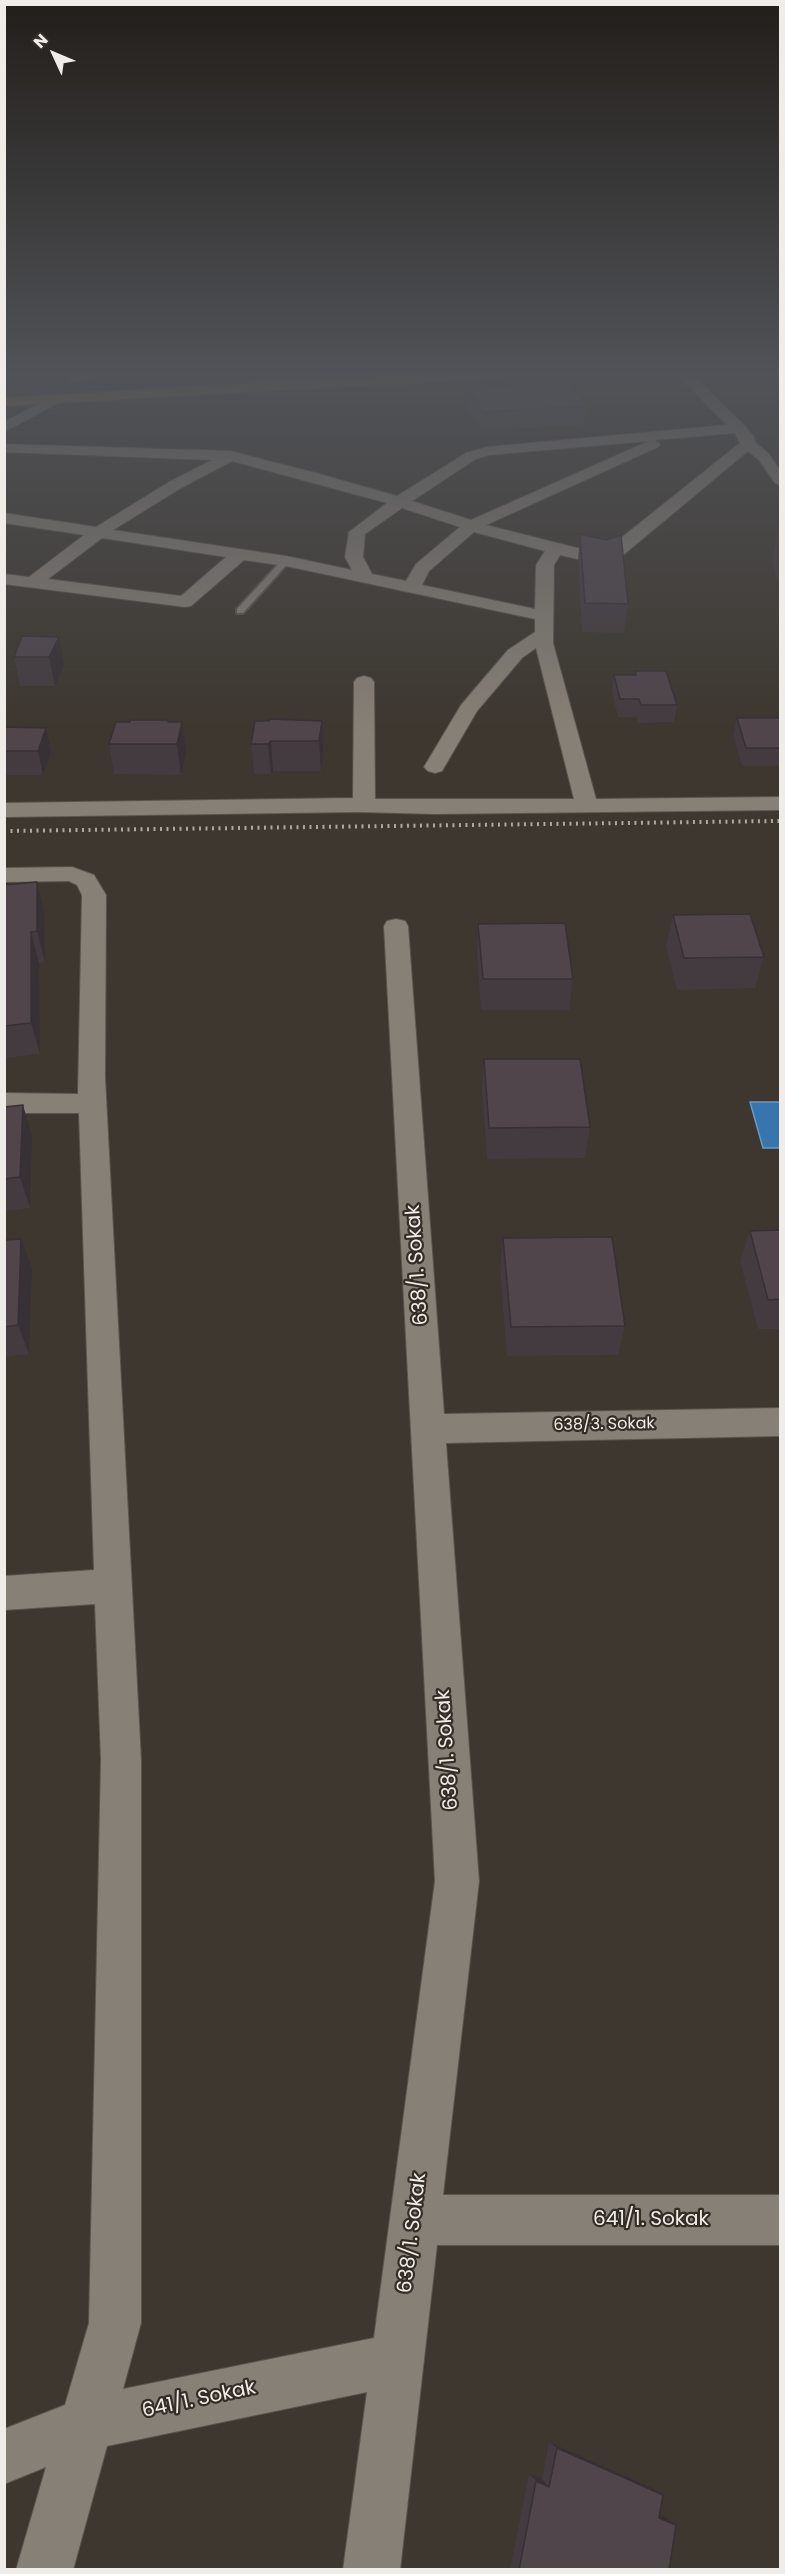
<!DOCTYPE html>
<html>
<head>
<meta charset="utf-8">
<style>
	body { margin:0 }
	#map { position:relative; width:785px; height:2574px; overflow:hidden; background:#3d372f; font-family:Poppins,sans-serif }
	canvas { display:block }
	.frame { position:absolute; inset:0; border:6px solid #f0ece7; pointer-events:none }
	.north { position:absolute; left:24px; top:24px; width:60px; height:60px; -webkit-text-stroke:4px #332d25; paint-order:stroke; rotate:314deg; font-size:16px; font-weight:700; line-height:24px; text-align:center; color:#f0ece7 }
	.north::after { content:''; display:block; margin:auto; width:21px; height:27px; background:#f0ece7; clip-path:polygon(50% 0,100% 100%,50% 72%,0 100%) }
</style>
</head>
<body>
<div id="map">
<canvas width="785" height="2574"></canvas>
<div class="frame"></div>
<div class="north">N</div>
</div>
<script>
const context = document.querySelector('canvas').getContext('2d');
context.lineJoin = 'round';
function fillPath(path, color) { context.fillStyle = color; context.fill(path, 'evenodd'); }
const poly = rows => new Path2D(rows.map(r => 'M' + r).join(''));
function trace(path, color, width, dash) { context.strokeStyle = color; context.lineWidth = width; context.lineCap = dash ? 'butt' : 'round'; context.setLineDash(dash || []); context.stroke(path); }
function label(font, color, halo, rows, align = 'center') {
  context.font = font + ' Poppins,sans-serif'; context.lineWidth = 4.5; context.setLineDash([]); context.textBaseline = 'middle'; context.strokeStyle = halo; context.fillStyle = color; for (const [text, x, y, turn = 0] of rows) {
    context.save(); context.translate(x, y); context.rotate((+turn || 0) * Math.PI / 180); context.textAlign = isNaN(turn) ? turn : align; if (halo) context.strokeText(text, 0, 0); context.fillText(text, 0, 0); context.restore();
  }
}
const water = poly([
	[750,1102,780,1102,780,1148,763,1148,750,1102]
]);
fillPath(water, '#3675ad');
trace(water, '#6e99be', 1.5);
const service = poly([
	[283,559,290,561,243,613,237,613,237,609,283,559]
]);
const minor = poly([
	[676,373,691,373,744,425,754,437,755,442,769,454,780,470,780,485,775,483,759,460,748,451,616,561,603,565,560,555,554,565,553,643,596,799,780,797,780,810,436,814,358,812,4,817,4,803,353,798,354,682,357,678,364,676,371,678,374,682,375,799,574,799,536,648,522,658,477,711,442,771,435,773,428,771,424,767,461,705,508,650,535,632,535,619,286,566,244,560,191,606,185,607,4,584,4,574,29,577,84,535,4,523,4,513,96,527,169,482,212,460,4,452,4,444,230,451,316,473,397,496,466,453,487,447,727,425,676,373],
	[735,433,740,443,601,554,486,525,658,447,660,444,655,440,735,433],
	[649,441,471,520,412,501,476,459,489,455,649,441],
	[232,461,387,503,349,532,345,557,352,570,286,556,113,530,181,488,232,461],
	[402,508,460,527,416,564,406,581,372,574,363,557,365,534,402,508],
	[474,532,545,551,536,565,535,609,422,585,429,571,474,532],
	[102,538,226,557,181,596,48,579,102,538],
	[55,395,62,399,60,402,4,432,4,422,55,395],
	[72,867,94,875,106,895,105,1077,141,1760,141,2323,123,2389,374,2338,435,1881,384,926,387,921,396,919,405,921,408,926,444,1414,780,1408,780,1436,446,1443,479,1881,443,2195,780,2195,780,2245,437,2245,400,2570,343,2570,367,2392,107,2446,73,2570,16,2570,46,2467,4,2484,4,2429,65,2405,89,2323,101,1760,95,1604,4,1610,4,1576,94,1570,79,1113,4,1113,4,1093,78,1094,82,895,77,885,69,881,4,882,4,868,72,867]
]);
const tertiary = poly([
	[79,373,101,373,81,382,71,382,69,379,71,376,79,373]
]);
const trunk = poly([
	[425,373,509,373,502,377,4,406,4,398,425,373]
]);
trace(service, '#59544d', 4);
trace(minor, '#59544d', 2);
trace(tertiary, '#59544d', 3);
trace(trunk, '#59544d', 3);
fillPath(service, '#878076');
fillPath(minor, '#878076');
fillPath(tertiary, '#878076');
fillPath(trunk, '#ab7f44');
trace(poly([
	[4,831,780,821]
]), '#aca8a2', 4, [2, 4.5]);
fillPath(poly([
	[482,388,587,406,585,425,482,431,468,409,469,390,482,390],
	[580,534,628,604,624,633,582,632,578,561],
	[778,534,780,534,780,588,772,562],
	[22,636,64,666,55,686,20,686,14,657],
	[635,671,677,705,674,722,638,723,636,717,618,717,612,692,614,675,634,675],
	[737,718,780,718,780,766,742,766,733,736],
	[322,721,323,751,321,771,273,771,271,774,254,774,251,744],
	[169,722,182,722,186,752,181,775,114,774,109,744],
	[4,727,46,728,51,752,43,775,4,775],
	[37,882,44,913,45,962,39,963,40,1054,4,1058,4,885],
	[673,915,764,957,755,988,677,990,666,946],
	[478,924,573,979,569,1010,481,1010,477,955],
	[484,1059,590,1127,585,1158,487,1159,482,1090],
	[4,1107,32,1136,30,1208,4,1211],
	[780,1230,780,1329,758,1329,740,1261,750,1231],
	[503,1238,625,1326,618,1355,507,1356,500,1268],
	[4,1240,32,1269,29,1354,4,1357],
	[549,2442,650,2487,660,2515,662,2515,669,2570,510,2570,529,2474,542,2479]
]), '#443b40');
fillPath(poly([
	[59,637,64,666,55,686,49,657],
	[322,721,323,751,321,771,319,741],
	[182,722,186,752,181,775,177,744],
	[46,728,51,752,43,775,38,751],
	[271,741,273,771,271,774,268,744],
	[37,882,44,913,45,962,37,931],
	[31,932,39,963,40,1054,31,1023],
	[23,1105,32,1136,30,1208,20,1177],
	[21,1239,32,1269,29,1354,18,1325],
	[549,2442,650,2487,663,2495,557,2448],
	[529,2474,542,2479,549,2487,536,2481],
	[646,2509,662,2515,676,2525,659,2518]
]), '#373034');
const building = poly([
	[569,382,587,406,483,412,469,390,483,389,482,388,569,382],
	[580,534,606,540,621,535,628,604,585,603,580,534],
	[22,636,59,637,49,657,14,657,22,636],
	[635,671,666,671,677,705,641,705,639,699,620,699,614,675,636,675,635,671],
	[737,718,780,718,780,748,746,748,737,718],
	[269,719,322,721,319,741,271,741,268,744,251,744,255,721,269,721,269,719],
	[130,720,168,720,168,722,182,722,177,744,109,744,116,722,130,722,130,720],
	[4,727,46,728,38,751,4,751,4,727],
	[37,882,37,931,31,932,31,1023,4,1026,4,885,37,882],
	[750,914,764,957,684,958,673,915,750,914],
	[565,923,573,979,483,979,478,924,565,923],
	[484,1059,580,1059,590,1127,489,1128,484,1059],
	[23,1105,20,1177,4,1179,4,1107,23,1105],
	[780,1230,780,1299,768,1300,750,1231,780,1230],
	[612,1237,625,1326,511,1327,503,1238,612,1237],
	[21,1239,18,1325,4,1327,4,1240,21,1239],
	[557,2448,663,2495,659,2518,676,2525,669,2570,519,2570,536,2481,549,2487,557,2448]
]);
fillPath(building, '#4f454b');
trace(building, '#373034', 1.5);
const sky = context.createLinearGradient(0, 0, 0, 734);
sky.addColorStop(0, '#221e1a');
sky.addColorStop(0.51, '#515358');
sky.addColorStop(1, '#51535800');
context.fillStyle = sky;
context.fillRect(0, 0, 785, 734);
label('16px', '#f0ece7', '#332d25', [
	["638/3. Sokak",604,1425,-1]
]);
label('20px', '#f0ece7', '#332d25', [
	["638/1. Sokak",418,1265,-94],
	["638/1. Sokak",448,1750,-94],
	["641/1. Sokak",651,2220],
	["638/1. Sokak",413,2233,-83],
	["641/1. Sokak",199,2400,-12]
]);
</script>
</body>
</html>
